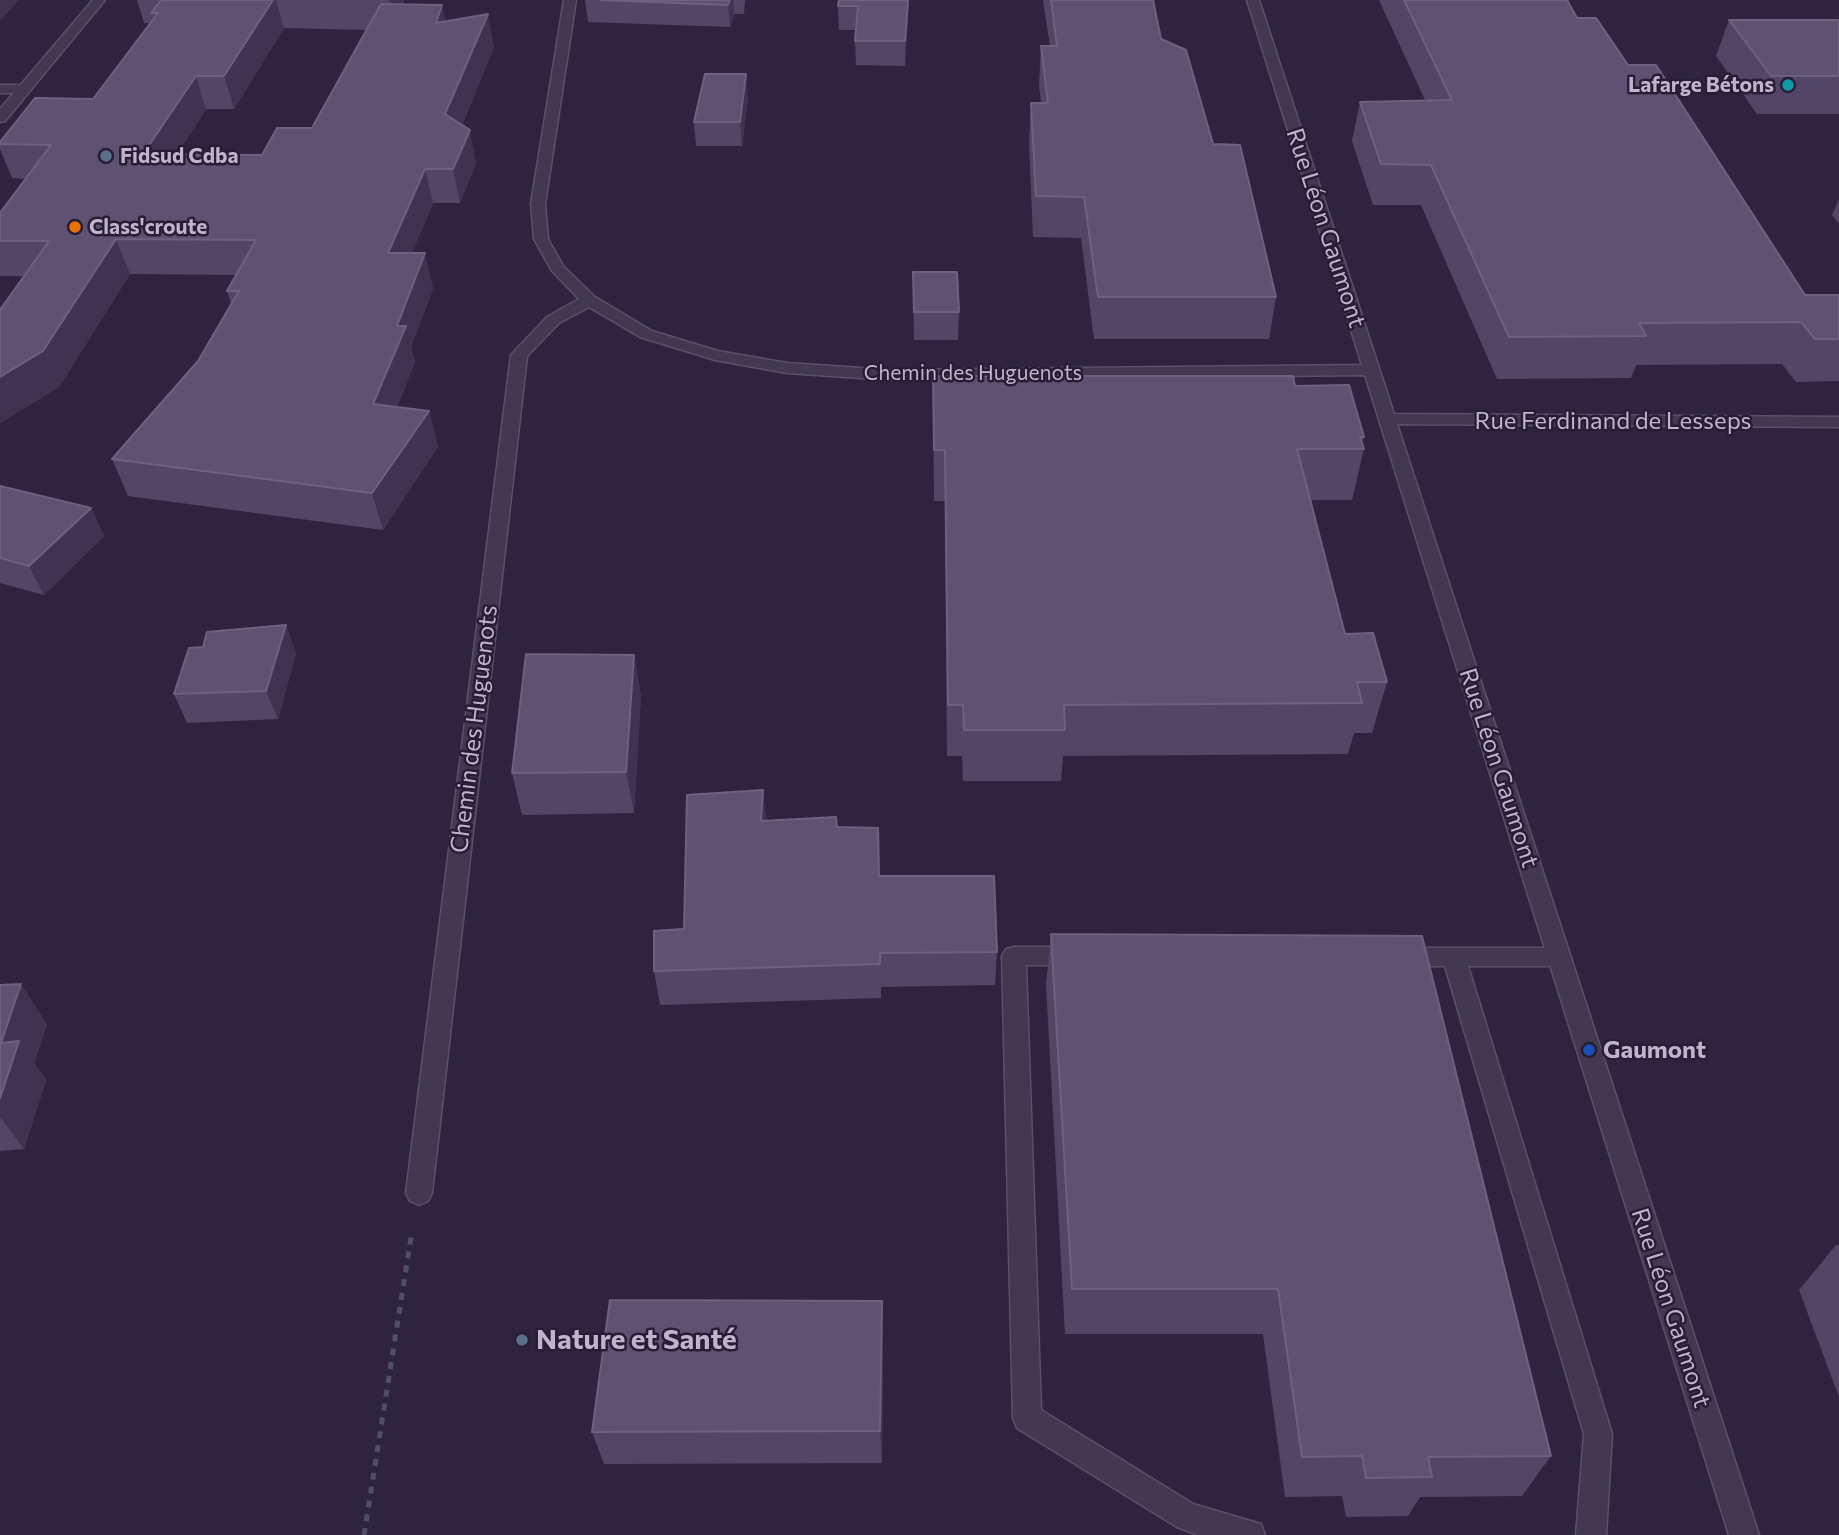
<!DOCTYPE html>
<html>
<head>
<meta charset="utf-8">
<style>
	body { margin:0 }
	canvas { display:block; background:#2f2440 }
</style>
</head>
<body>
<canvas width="1839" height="1535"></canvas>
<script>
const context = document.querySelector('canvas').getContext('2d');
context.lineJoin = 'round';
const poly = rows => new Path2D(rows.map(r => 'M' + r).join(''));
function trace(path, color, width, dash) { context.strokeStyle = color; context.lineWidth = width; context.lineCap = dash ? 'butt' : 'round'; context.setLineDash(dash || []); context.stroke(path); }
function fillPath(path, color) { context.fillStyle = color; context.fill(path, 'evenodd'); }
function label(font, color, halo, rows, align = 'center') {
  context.font = font + ' Commissioner,sans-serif'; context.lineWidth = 5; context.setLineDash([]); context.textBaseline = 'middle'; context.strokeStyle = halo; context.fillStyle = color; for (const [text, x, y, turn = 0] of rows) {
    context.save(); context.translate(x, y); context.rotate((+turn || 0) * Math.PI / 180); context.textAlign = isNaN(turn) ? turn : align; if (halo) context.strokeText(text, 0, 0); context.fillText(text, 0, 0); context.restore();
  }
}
const lane = poly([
	[0,85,24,85,31,89,24,93,0,93,0,85],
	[1014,947,1078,947,1086,949,1090,956,1086,963,1078,965,1026,965,1041,1410,1193,1504,1261,1524,1265,1535,1198,1535,1177,1527,1017,1428,1013,1418,1002,956,1006,949,1014,947],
	[1400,948,1559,948,1567,950,1571,957,1567,964,1559,966,1468,966,1612,1434,1606,1535,1576,1535,1584,1434,1445,966,1400,966,1392,964,1388,957,1392,950,1400,948]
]);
const street = poly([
	[93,0,105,0,5,121,0,122,0,109,93,0],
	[564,0,576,0,545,204,548,239,563,266,595,297,652,331,718,351,787,363,890,370,1362,365,1247,0,1259,0,1394,414,1839,417,1839,427,1397,424,1759,1535,1729,1535,1365,375,890,380,787,373,715,360,640,337,589,307,559,323,527,356,432,1193,428,1201,419,1205,410,1201,406,1193,511,355,547,317,579,299,552,271,534,239,531,204,564,0]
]);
trace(lane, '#5a5068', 3);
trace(street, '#5a5068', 3);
trace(poly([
	[364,1535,412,1231]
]), '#4e5067', 5, [7, 7]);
fillPath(lane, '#423850');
fillPath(street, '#423850');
fillPath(poly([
	[137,0,404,0,403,5,446,22,494,47,462,125,476,163,460,203,433,203,412,253,433,288,411,347,415,362,397,407,429,411,438,447,383,530,128,496,112,459,198,361,231,303,227,291,236,275,130,274,59,387,0,423,0,310,24,276,0,276,0,213,26,179,12,178,0,149,0,142,93,99,150,23,144,23],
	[284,28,367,30,312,128,262,155,177,154,206,109,234,109],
	[585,0,745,0,744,14,734,14,730,27,588,22],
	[909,0,905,66,856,65,855,41,856,30,839,30,838,6],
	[1043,0,1153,0,1161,39,1213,144,1276,297,1269,339,1094,339,1081,238,1033,237,1029,143,1031,103,1041,103,1039,85,1041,46,1050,46],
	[1379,0,1567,0,1577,18,1628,65,1805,295,1839,295,1839,381,1796,382,1782,364,1636,365,1631,378,1497,379,1421,205,1373,205,1352,141,1360,102,1425,100],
	[1729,20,1839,20,1839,114,1757,114,1716,56],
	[748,98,742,146,696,146,694,122],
	[1839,199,1839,224,1832,215],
	[913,272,959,312,958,340,914,340],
	[933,376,1295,386,1364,437,1362,444,1364,449,1352,500,1310,500,1345,634,1387,682,1372,733,1354,733,1348,754,1063,756,1061,781,963,781,962,756,947,756,945,501,934,501],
	[0,486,91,508,104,536,44,595,0,583],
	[296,653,278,719,187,723,174,694],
	[634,655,641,696,634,813,522,815,512,773],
	[763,790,766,821,837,827,879,876,997,952,995,985,881,987,881,998,660,1005,654,971,684,929],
	[1051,934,1551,1456,1522,1496,1420,1497,1408,1516,1346,1517,1342,1496,1285,1497,1263,1334,1065,1334,1046,985],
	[0,985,47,1024,34,1063,46,1080,24,1149,0,1151],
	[1836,1245,1839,1245,1839,1397,1799,1290],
	[882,1301,883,1335,882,1463,604,1464,592,1432]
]), '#524566');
fillPath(poly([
	[0,0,19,0,0,21],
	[273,0,276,0,284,28,234,109,224,76],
	[389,0,404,0,396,30],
	[730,0,733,0,734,14,730,27,728,5],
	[908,0,909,0,905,66,905,41],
	[442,5,449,37,436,23],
	[488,14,494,47,452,148,445,114],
	[746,74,748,98,742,146,740,122],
	[196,76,206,109,155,188,143,154],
	[470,130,476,163,460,203,453,169],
	[425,169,433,203,397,288,388,253],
	[116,239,130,274,59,387,0,423,0,377],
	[425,253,433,288,411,347,415,362,383,440,373,404,397,326],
	[429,411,438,447,383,530,372,493],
	[91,508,104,536,44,595,29,566],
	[286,625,296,653,278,719,266,691],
	[634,655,641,696,634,813,626,772],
	[763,790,767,824,761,821],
	[21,984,47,1024,34,1063,46,1080,24,1149,0,1117,1,1043],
	[882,1301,883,1335,882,1463,880,1431]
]), '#3f3352');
const building = poly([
	[161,0,273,0,224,76,196,76,143,154,262,155,277,128,312,128,381,4,442,5,436,23,488,14,445,114,470,130,453,169,425,169,388,253,425,253,397,326,406,326,373,404,429,411,372,493,112,459,198,361,239,291,227,291,256,240,116,239,43,351,0,377,0,310,49,241,0,241,0,213,51,145,0,144,0,142,35,98,93,99,158,13,151,13,161,0],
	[600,0,730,0,728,5,600,0],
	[839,0,908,0,905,41,855,41,858,6,838,6,839,0],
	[1051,0,1153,0,1161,39,1186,50,1213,144,1240,145,1276,297,1098,297,1084,197,1036,196,1031,103,1048,103,1041,46,1057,46,1051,0],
	[1404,0,1567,0,1577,18,1596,18,1628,65,1656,65,1805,295,1839,295,1839,339,1815,339,1801,322,1639,323,1646,336,1509,337,1431,165,1381,164,1360,102,1452,100,1404,0],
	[1729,20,1839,20,1839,76,1771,76,1729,20],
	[705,74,746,74,740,122,694,122,705,74],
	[913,272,957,272,959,312,914,312,913,272],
	[933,376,1293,376,1295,386,1349,385,1364,437,1360,437,1364,449,1297,449,1345,634,1373,633,1387,682,1357,682,1362,703,1064,705,1065,730,964,730,963,705,948,705,945,450,934,450,933,376],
	[0,486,91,508,29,566,0,558,0,486],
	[286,625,266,691,174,694,189,648,203,647,207,632,286,625],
	[526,654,634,655,626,772,512,773,526,654],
	[763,790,761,821,836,817,837,827,878,828,879,876,994,876,997,952,880,953,880,964,654,971,654,931,684,929,687,795,763,790],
	[1051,934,1422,936,1551,1456,1428,1457,1432,1477,1366,1478,1362,1456,1302,1457,1278,1289,1072,1289,1051,934],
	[21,984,1,1043,19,1041,0,1098,0,985,21,984],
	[610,1300,882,1301,880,1431,592,1432,610,1300]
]);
fillPath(building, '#5e5171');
trace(building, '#6d617f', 2);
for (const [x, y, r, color] of [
	[1788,85,7,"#0f9aa8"],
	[106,156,7,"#5c6f8a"],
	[75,227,7,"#e8710a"],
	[1589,1050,7,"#1a4fb4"],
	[522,1340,7,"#5c6f8a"]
]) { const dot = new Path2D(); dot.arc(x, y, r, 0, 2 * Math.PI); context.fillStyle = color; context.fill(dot); trace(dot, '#271d35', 2.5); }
label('bold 21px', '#beb4cb', '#271d35', [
	["Lafarge Bétons",1774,85,"right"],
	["Fidsud Cdba",120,156],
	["Class'croute",89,227]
], 'left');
label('21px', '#beb4cb', '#271d35', [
	["Chemin des Huguenots",973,373]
]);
label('24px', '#beb4cb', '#271d35', [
	["Rue Léon Gaumont",1326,228,72],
	["Rue Ferdinand de Lesseps",1613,421],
	["Chemin des Huguenots",474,729,-83],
	["Rue Léon Gaumont",1499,768,72],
	["Rue Léon Gaumont",1671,1308,72]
]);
label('bold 24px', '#beb4cb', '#271d35', [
	["Gaumont",1603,1050]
], 'left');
label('bold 28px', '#beb4cb', '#271d35', [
	["Nature et Santé",536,1340]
], 'left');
</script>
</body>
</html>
